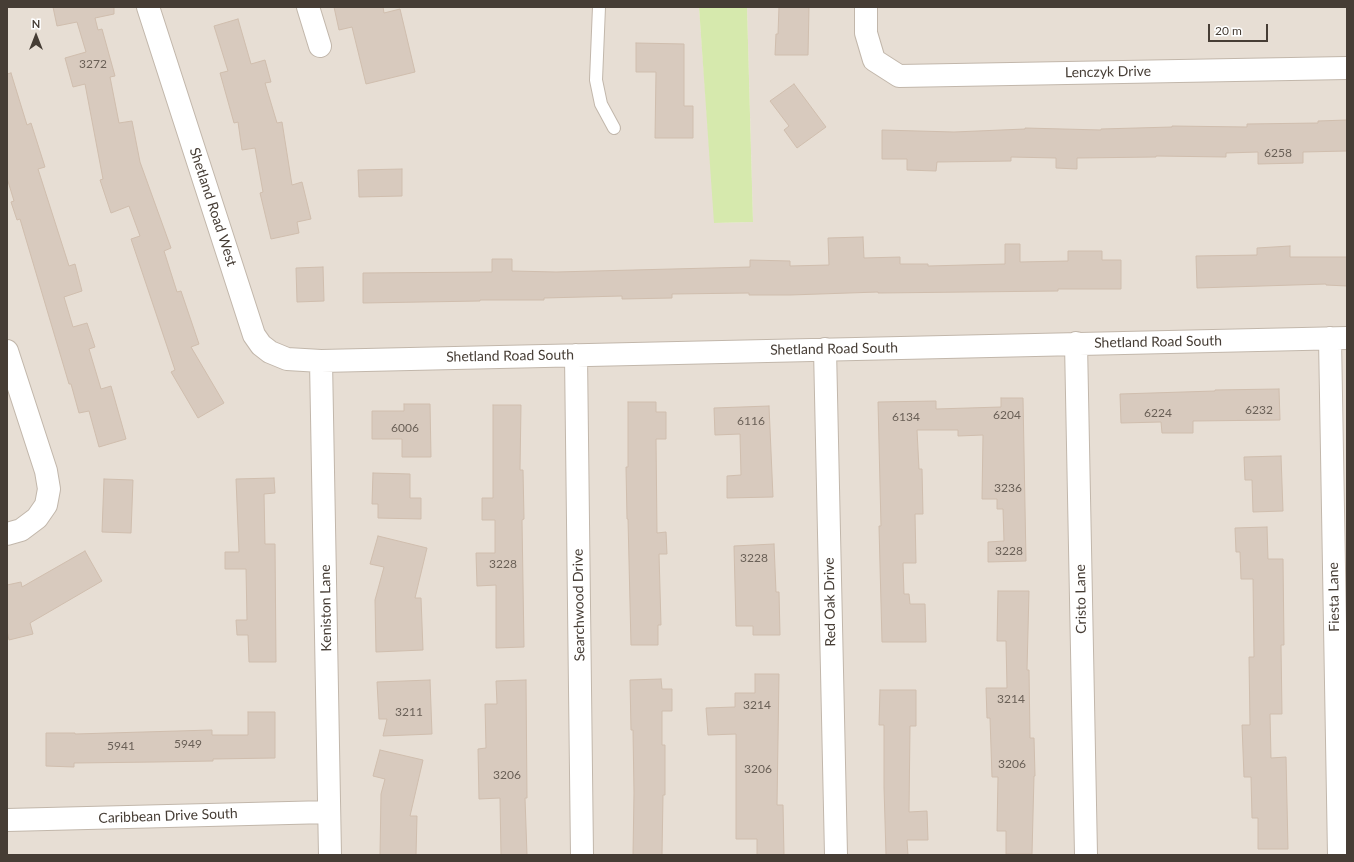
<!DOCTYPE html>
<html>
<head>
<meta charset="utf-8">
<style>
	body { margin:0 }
	#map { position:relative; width:1354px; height:862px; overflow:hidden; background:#f3ede6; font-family:Lato,sans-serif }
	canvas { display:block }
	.frame { position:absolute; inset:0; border:8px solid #463d35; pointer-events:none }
	.north { position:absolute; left:16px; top:16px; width:40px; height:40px; -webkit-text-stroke:3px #fff; paint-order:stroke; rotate:0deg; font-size:11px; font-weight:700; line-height:16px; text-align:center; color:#463d35 }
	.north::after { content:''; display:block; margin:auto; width:14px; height:18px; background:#463d35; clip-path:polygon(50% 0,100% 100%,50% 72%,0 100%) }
	.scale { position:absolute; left:1208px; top:24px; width:60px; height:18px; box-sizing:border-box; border:2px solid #463d35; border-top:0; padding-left:5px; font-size:12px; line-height:14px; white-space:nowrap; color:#463d35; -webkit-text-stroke:3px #fff; paint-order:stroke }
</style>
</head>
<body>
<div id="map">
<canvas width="1354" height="862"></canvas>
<div class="frame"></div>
<div class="north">N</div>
<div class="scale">20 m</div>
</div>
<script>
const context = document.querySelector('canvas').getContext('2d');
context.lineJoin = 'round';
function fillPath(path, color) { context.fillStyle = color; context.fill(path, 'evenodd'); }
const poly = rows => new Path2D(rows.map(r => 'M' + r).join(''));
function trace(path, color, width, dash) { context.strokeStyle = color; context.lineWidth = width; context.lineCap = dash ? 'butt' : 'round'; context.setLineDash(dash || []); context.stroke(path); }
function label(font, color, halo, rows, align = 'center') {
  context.font = font + ' Lato,sans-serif'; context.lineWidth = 3; context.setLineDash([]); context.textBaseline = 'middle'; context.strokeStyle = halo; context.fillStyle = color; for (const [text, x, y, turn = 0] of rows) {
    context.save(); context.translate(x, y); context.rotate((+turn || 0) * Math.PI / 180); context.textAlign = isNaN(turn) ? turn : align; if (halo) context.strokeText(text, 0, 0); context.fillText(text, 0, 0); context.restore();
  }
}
fillPath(poly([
	[7,7,699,7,715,223,753,222,747,7,1347,7,1347,855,7,855]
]), '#e7ded4');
fillPath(poly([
	[699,7,747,7,753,222,714,223]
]), '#d6e9ad');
const building = poly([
	[53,7,114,7,114,14,95,18,98,30,102,29,115,76,110,77,119,123,132,121,140,162,171,248,164,251,177,292,181,291,199,344,191,347,224,403,198,418,171,372,175,370,131,239,140,236,129,206,111,213,100,180,103,179,85,84,73,87,65,58,86,52,77,22,57,26,53,7],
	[334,7,383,7,384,13,400,9,415,72,366,84,352,27,339,30,334,7],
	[779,7,809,7,808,55,775,55,776,34,778,34,779,7],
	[238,19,251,64,265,60,271,82,265,83,277,123,282,122,292,185,302,182,311,219,297,222,299,233,271,239,260,193,263,192,255,148,242,150,238,122,234,123,220,73,228,71,214,26,238,19],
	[636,43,684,44,684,106,693,106,693,138,655,138,656,72,636,72,636,43],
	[11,73,27,125,31,123,45,167,38,169,69,266,75,264,82,291,64,297,73,327,87,323,95,347,89,349,101,389,111,386,126,439,99,447,89,411,79,413,71,384,69,384,20,219,17,220,11,202,14,201,7,178,7,74,11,73],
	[794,84,826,127,797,148,784,130,789,126,770,101,794,84],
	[1347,120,1347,151,1303,152,1303,163,1258,164,1258,152,1226,153,1226,157,1156,156,1156,157,1077,158,1077,169,1056,168,1056,158,1011,157,1011,161,937,162,936,171,907,170,907,159,882,159,882,130,954,132,1025,129,1025,128,1101,130,1101,129,1172,127,1172,126,1247,127,1247,124,1318,123,1318,121,1347,120],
	[402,169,402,196,359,197,358,170,402,169],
	[863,237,864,258,900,257,900,264,928,264,928,266,1005,264,1005,244,1020,244,1020,262,1068,261,1068,251,1102,251,1102,260,1121,260,1121,289,1058,289,1058,291,878,293,878,292,790,295,749,295,749,293,672,294,672,298,622,299,622,296,544,298,544,300,480,300,480,301,363,303,363,273,492,272,492,259,512,259,512,271,556,272,750,267,750,260,790,261,790,266,829,265,828,238,863,237],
	[1290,246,1290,257,1347,257,1347,286,1326,285,1326,284,1197,288,1196,256,1257,255,1257,248,1290,246],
	[323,267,324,301,297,302,296,268,323,267],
	[1279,389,1280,420,1193,421,1193,433,1162,433,1161,422,1121,423,1120,394,1215,391,1215,390,1279,389],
	[1001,398,1023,398,1026,561,988,562,988,542,1004,541,1003,509,997,509,997,499,982,499,983,435,958,436,958,430,917,430,919,469,922,469,923,514,915,514,916,563,903,563,904,594,909,594,910,604,925,604,926,642,882,642,879,526,881,526,878,402,936,401,936,409,1001,407,1001,398],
	[628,402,656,402,656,412,666,412,666,439,656,439,657,533,666,532,667,554,659,554,661,625,658,625,658,645,631,645,628,519,627,519,626,467,628,467,628,402],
	[404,404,430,404,431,457,402,457,402,439,372,439,372,411,404,411,404,404],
	[493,405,521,405,520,470,523,470,524,519,522,520,524,647,496,648,496,585,477,586,476,553,495,553,495,520,482,520,482,498,493,498,493,405],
	[769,406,773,497,727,498,727,476,741,475,740,434,715,435,714,408,769,406],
	[1281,456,1283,511,1253,512,1252,480,1245,480,1244,457,1281,456],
	[373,473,410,474,410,498,421,498,421,519,378,518,378,504,372,504,373,473],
	[274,478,275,493,264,494,265,544,275,544,276,662,249,662,248,635,237,635,236,620,247,620,246,569,225,569,225,552,239,552,236,479,274,478],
	[104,479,133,480,131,533,102,532,104,479],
	[1267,527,1268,559,1283,559,1284,645,1281,645,1282,714,1270,714,1271,758,1286,757,1288,849,1258,849,1258,818,1252,818,1251,777,1244,777,1242,725,1250,725,1249,657,1254,657,1253,579,1241,579,1240,552,1236,552,1235,528,1267,527],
	[378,536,427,548,415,598,421,598,423,650,376,652,375,600,384,567,370,564,378,536],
	[774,544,776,592,779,592,780,635,753,635,753,626,736,626,734,546,774,544],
	[85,551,102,581,30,623,33,634,9,640,7,631,7,585,21,582,22,587,85,551],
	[998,591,1029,591,1027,670,1029,670,1030,738,1034,738,1035,776,1034,776,1032,854,1006,854,1006,831,997,831,998,777,992,777,990,718,987,718,986,688,1007,688,1006,641,997,641,998,591],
	[755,674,779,674,777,805,783,805,784,855,757,855,757,839,736,839,736,734,708,735,706,708,735,707,735,693,755,693,755,674],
	[661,679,662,689,672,689,672,711,662,711,662,745,665,745,665,795,663,795,662,855,633,855,634,793,633,730,631,730,630,680,661,679],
	[430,680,432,734,383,736,387,719,379,719,377,682,430,680],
	[526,680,527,798,525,798,527,855,501,855,500,798,479,799,478,749,486,748,485,704,497,704,496,681,526,680],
	[880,690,916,690,916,726,910,726,909,812,927,811,928,840,907,840,908,855,886,855,884,787,884,725,879,725,880,690],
	[248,712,275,712,275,758,213,759,213,761,155,762,74,763,74,767,46,766,46,733,75,733,75,734,212,730,212,735,248,735,248,712],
	[380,750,423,760,410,816,417,816,416,855,380,855,381,794,385,779,373,776,380,750]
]);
fillPath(building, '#d8cabe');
trace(building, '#d0beae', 1);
const lane = poly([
	[599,7,596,80,601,104,614,128]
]);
const street = poly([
	[148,7,254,335,261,345,270,352,287,359,321,361,1347,338],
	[308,7,320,46],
	[866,7,866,33,874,60,899,76,1347,68],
	[1330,338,1339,855],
	[1076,343,1086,855],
	[825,349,836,855],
	[7,351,46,471,49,489,46,505,37,518,21,530,7,534],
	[576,355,582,855],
	[321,361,330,855],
	[7,820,329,812]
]);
trace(lane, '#c2b7ab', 14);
trace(street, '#c2b7ab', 24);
trace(lane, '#fff', 12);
trace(street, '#fff', 22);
label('12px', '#6a6057', null, [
	["3272",93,64],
	["6258",1278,153],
	["6232",1259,410],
	["6224",1158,413],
	["6204",1007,415],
	["6134",906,417],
	["6116",751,421],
	["6006",405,428],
	["3236",1008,488],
	["3228",1009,551],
	["3228",754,558],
	["3228",503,564],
	["3214",1011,699],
	["3214",757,705],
	["3211",409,712],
	["5949",188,744],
	["5941",121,746],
	["3206",1012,764],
	["3206",758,769],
	["3206",507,775]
]);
label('14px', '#463d35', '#fff', [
	["Lenczyk Drive",1108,72,-1],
	["Shetland Road West",213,207,72],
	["Shetland Road South",1158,342,-1],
	["Shetland Road South",834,349,-1],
	["Shetland Road South",510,356,-1],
	["Fiesta Lane",1334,597,-91],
	["Cristo Lane",1081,599,-91],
	["Red Oak Drive",830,602,-91],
	["Searchwood Drive",579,605,-91],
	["Keniston Lane",326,608,-91],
	["Caribbean Drive South",168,816,-2]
]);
</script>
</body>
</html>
